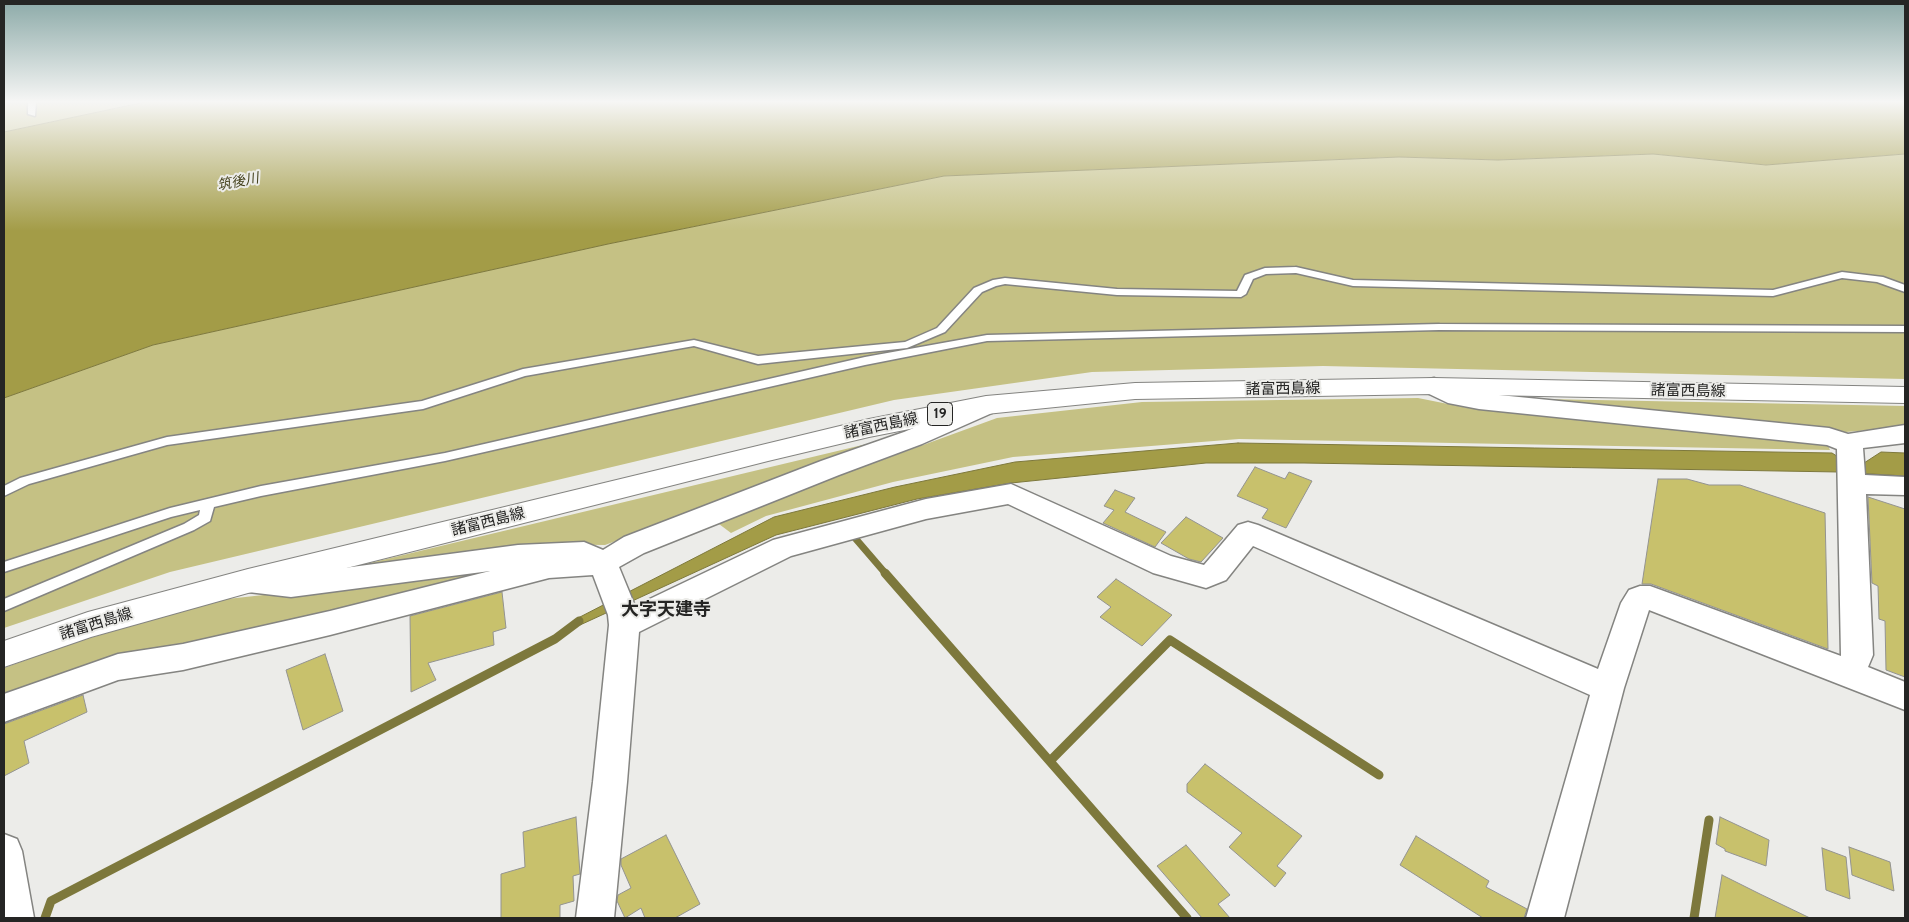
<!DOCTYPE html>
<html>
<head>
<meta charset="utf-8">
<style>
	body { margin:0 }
	#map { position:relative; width:1909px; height:922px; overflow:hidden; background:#ecece9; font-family:Cabin,sans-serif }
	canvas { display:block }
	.frame { position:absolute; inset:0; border:5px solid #252524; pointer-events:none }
</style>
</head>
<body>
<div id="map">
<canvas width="1909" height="922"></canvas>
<div class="frame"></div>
</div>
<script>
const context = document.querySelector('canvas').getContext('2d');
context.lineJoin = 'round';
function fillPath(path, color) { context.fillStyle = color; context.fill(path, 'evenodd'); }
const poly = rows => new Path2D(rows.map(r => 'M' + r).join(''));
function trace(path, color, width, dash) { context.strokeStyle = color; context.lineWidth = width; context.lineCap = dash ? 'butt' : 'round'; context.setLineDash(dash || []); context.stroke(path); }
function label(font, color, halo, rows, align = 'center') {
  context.font = font + ' Cabin,"Noto Sans JP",sans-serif'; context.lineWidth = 4; context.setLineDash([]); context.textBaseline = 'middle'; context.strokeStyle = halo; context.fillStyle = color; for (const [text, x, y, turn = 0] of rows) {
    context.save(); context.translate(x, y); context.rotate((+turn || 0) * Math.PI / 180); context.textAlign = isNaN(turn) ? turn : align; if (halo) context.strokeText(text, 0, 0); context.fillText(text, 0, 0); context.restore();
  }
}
fillPath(poly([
	[4,101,150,101,4,132],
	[1653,154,1766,165,1905,154,1905,379,1323,366,1092,372,894,400,170,572,4,628,4,611,28,599,4,606,4,398,153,345,608,244,944,176,1399,157,1498,160],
	[1418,398,1468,408,1827,443,1830,450,1239,439,1013,457,893,482,766,516,731,533,715,521,997,418,1142,402],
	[1492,398,1905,406,1905,427,1846,432],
	[900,436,605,545,524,544,328,573],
	[537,565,103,663,4,701,4,668,70,644,218,600]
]), '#c5c184');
const water = poly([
	[150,101,1905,101,1905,154,1766,165,1653,154,1498,160,1399,157,944,176,608,244,153,345,4,398,4,132,150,101],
	[1238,443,1832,453,1843,460,1864,463,1881,452,1905,453,1905,476,1839,472,1304,463,1206,463,1011,483,917,499,776,535,580,625,578,618,774,517,895,487,1015,462,1238,443]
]);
fillPath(water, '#a39c47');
trace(water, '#7d783c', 1);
trace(poly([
	[855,538,886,574]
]), '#7d783c', 7);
trace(poly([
	[885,573,1187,918],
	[1050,761,1170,640,1379,775],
	[45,918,51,901,555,639,579,621],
	[1694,918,1709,820]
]), '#7d783c', 9);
const building = poly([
	[1255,467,1285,479,1289,472,1312,481,1286,528,1262,518,1268,509,1237,496,1255,467],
	[1658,479,1687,479,1709,485,1740,485,1825,513,1828,649,1651,584,1642,584,1658,479],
	[1115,490,1135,498,1125,512,1166,532,1155,547,1103,523,1114,510,1104,506,1115,490],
	[1868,497,1905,509,1905,677,1886,670,1885,621,1879,619,1878,586,1872,583,1868,497],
	[1186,517,1223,538,1201,562,1189,559,1161,543,1186,517],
	[1116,579,1172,615,1142,646,1100,617,1111,607,1097,597,1116,579],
	[502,592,506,628,493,632,494,645,428,663,436,680,411,692,410,616,502,592],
	[325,654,343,711,303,730,286,670,325,654],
	[83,695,87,712,24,741,29,763,4,776,4,724,83,695],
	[1205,764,1302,836,1277,866,1286,873,1275,887,1229,847,1242,833,1187,792,1187,784,1205,764],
	[576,817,580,874,573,876,574,901,560,905,560,918,501,918,501,874,525,867,523,832,576,817],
	[1720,817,1769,840,1766,866,1725,851,1725,849,1716,844,1720,817],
	[666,835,700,904,675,918,645,918,641,908,625,918,617,901,618,895,631,888,621,865,621,859,666,835],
	[1416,836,1489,881,1486,887,1527,909,1524,918,1483,918,1400,865,1416,836],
	[1186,845,1230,895,1218,904,1230,918,1202,918,1157,866,1186,845],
	[1849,847,1890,862,1894,891,1852,875,1849,847],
	[1822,848,1846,857,1850,899,1826,890,1822,848],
	[1722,875,1760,894,1810,918,1715,918,1722,875]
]);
fillPath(building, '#c8c16c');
trace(building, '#939390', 1);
const lane = poly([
	[28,101,36,101,35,116,28,114,28,101],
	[1296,267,1353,280,1773,290,1842,272,1883,277,1905,285,1905,292,1877,282,1842,278,1773,296,1353,286,1296,273,1266,274,1253,279,1246,294,1241,297,1117,295,1005,284,996,286,982,292,945,332,907,348,758,364,694,346,525,376,423,409,167,445,29,484,4,496,4,486,20,478,167,437,422,401,523,369,694,340,758,356,905,342,937,328,974,288,993,280,1005,278,1117,289,1237,291,1245,275,1265,268,1296,267],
	[1439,324,1905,326,1905,332,1439,330,987,341,865,365,445,461,261,496,214,507,210,521,194,530,4,611,4,599,184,524,199,515,200,510,171,517,4,572,4,562,170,508,261,486,445,453,865,357,987,335,1439,324]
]);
const street = poly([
	[1434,378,1463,390,1479,393,1829,428,1848,434,1905,425,1905,443,1863,448,1865,475,1905,477,1905,495,1866,494,1873,655,1868,667,1905,682,1905,710,1649,610,1624,688,1564,918,1526,918,1590,695,1253,546,1226,580,1206,588,1153,573,1008,504,926,519,791,556,639,632,627,782,614,918,576,918,593,782,609,625,608,615,593,575,549,578,330,635,183,670,118,680,4,722,4,694,118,654,183,644,330,611,490,571,291,597,248,592,238,589,233,581,238,573,248,570,291,575,518,545,584,542,603,550,624,537,821,461,904,432,983,399,992,401,995,407,992,413,922,444,839,475,644,553,619,567,635,606,773,540,926,499,1011,484,1171,556,1204,565,1238,525,1248,522,1258,525,1598,669,1621,603,1629,590,1640,586,1650,586,1661,590,1841,656,1837,449,1827,445,1479,409,1448,403,1425,392,1422,386,1425,380,1434,378],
	[4,834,17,839,22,851,34,918,4,918,4,834]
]);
const primary = poly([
	[1434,378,1905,387,1905,403,1434,394,1135,399,986,414,869,437,768,461,248,593,91,637,4,667,4,641,88,612,248,569,869,419,986,396,1135,383,1434,378]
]);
trace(lane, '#848481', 3);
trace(street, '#848481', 3);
trace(primary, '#848481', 2);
fillPath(lane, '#fff');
fillPath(street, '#fff');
fillPath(primary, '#fff');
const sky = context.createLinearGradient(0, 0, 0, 231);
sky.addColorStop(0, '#8caaa8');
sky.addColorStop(0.44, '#f6f6f5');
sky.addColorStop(1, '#f6f6f500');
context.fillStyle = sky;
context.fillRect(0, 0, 1909, 231);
label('italic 14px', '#423f1a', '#ecece9', [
	["筑後川",238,182,-11]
]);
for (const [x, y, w] of [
	[940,414,25]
]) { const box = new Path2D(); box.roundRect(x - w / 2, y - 11.5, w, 23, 4); context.fillStyle = '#ecece9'; context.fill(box); trace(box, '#252524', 1); }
label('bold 14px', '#252524', null, [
	["19",940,414]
]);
label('15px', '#252524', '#ecece9', [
	["諸富西島線",1283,389,-1],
	["諸富西島線",1688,391,1],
	["諸富西島線",881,426,-12],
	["諸富西島線",488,522,-14],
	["諸富西島線",96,624,-17]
]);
label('bold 18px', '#252524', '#ecece9', [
	["大字天建寺",666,610]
]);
</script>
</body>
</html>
